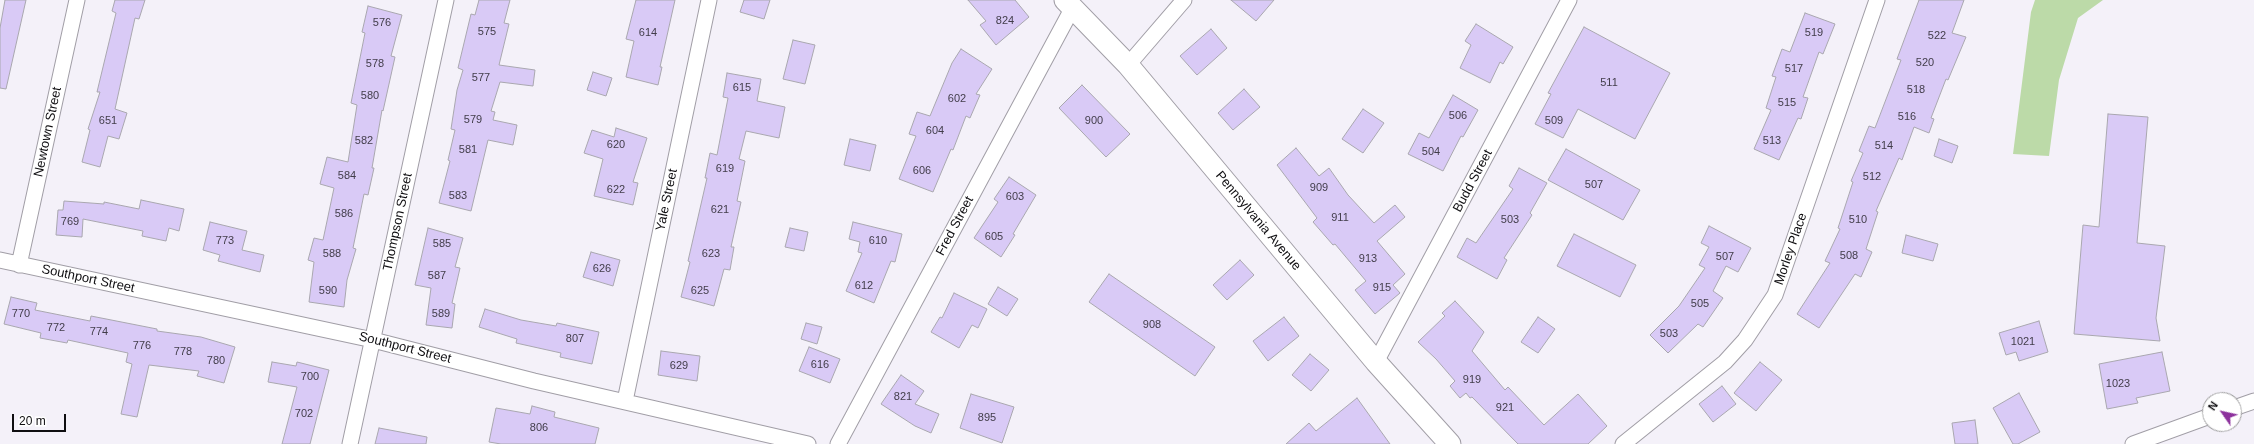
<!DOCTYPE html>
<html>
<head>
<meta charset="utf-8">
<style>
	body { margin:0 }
	#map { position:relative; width:2254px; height:444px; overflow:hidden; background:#f4f1f9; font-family:Arial,sans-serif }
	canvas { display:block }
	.north { position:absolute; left:2202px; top:392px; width:40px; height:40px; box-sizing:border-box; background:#fff; border:1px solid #9f9fa0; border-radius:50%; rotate:304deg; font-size:11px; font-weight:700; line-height:16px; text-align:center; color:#0f0e11 }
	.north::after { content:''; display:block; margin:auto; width:14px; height:18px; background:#8d319d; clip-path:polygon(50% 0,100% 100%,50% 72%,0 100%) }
	.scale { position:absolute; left:12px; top:414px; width:54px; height:18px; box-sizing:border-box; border:2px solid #0f0e11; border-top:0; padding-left:5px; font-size:12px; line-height:14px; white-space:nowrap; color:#0f0e11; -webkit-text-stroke:3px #fff; paint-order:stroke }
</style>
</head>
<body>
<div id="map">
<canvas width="2254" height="444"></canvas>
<div class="north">N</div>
<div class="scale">20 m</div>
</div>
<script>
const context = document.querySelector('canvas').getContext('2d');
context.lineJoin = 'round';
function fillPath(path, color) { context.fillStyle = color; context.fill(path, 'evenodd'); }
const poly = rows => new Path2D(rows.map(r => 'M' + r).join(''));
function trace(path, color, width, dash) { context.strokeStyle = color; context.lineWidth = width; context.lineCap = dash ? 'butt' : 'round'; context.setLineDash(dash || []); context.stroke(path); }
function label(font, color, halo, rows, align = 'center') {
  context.font = font + ' Arial,sans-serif'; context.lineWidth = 3; context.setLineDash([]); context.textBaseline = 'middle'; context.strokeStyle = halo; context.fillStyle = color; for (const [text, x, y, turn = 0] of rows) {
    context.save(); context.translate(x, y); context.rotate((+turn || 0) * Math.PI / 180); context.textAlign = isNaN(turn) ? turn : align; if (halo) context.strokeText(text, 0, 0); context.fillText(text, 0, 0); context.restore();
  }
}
fillPath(poly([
	[2035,0,2103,0,2078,18,2059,80,2049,156,2013,154,2031,12]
]), '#bcdaa8');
const building = poly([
	[5,0,26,0,6,89,0,88,0,28,5,0],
	[115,0,145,0,139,19,135,18,115,109,127,113,119,139,108,136,100,167,82,162,90,130,88,129,100,92,97,92,116,13,112,11,115,0],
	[479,0,510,0,504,23,509,24,499,65,535,70,533,86,500,82,491,111,495,112,493,120,517,125,513,145,488,140,471,211,439,203,450,161,448,160,455,130,451,129,457,90,463,70,458,68,471,14,475,15,479,0],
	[636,0,675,0,660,67,662,67,658,85,626,77,634,41,626,39,636,0],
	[744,0,770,0,764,19,740,12,744,0],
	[968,0,1015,0,1029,17,996,45,980,25,986,21,968,0],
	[1231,0,1274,0,1256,21,1231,0],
	[1919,0,1964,0,1952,33,1966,37,1948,80,1946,79,1931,118,1934,119,1929,133,1914,127,1902,160,1899,158,1876,211,1878,212,1866,249,1872,252,1861,277,1855,274,1819,328,1797,314,1830,263,1825,261,1840,229,1838,228,1853,182,1851,181,1863,153,1859,151,1869,126,1875,128,1901,60,1897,59,1919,0],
	[368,6,402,15,391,56,395,57,383,111,382,110,372,168,374,168,368,195,364,194,353,248,356,249,347,280,344,307,309,302,314,262,308,260,314,238,323,240,334,188,320,184,327,157,348,162,357,105,351,103,365,33,362,32,368,6],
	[1805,13,1835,24,1823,54,1819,52,1803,97,1808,98,1801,119,1798,118,1779,160,1754,149,1771,110,1766,108,1776,77,1772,76,1782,49,1790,52,1805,13],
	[1476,24,1513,47,1503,64,1500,62,1490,83,1460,68,1471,45,1465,41,1476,24],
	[1584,27,1670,73,1635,139,1578,109,1563,138,1535,124,1551,94,1548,93,1584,27],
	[1211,29,1227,48,1197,75,1180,56,1211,29],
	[793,40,815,45,805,84,783,79,793,40],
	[961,49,992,69,976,94,980,95,970,118,966,116,953,150,951,149,933,192,899,179,916,136,909,134,917,112,930,116,952,63,961,49],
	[593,72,612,78,606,96,587,90,593,72],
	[727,73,761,79,757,101,785,107,779,138,746,131,739,159,745,161,737,201,741,202,731,247,734,247,730,270,724,269,714,306,681,297,690,262,688,261,707,178,705,178,710,153,717,155,728,98,723,97,727,73],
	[1082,85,1130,134,1106,157,1059,108,1082,85],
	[1244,89,1260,107,1233,130,1218,113,1244,89],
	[1453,95,1478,110,1463,137,1461,136,1443,171,1408,154,1419,133,1429,138,1453,95],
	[1363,109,1384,123,1363,153,1342,139,1363,109],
	[2108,114,2148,117,2137,243,2165,246,2156,318,2160,341,2074,334,2083,225,2099,227,2108,114],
	[616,128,647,138,633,182,638,183,633,205,594,196,603,159,584,153,592,130,614,137,616,128],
	[850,139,876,145,870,171,844,165,850,139],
	[1939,139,1958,146,1952,163,1934,156,1939,139],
	[1296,148,1319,176,1329,168,1348,195,1374,223,1395,205,1405,217,1377,241,1405,274,1393,285,1400,293,1375,314,1355,290,1366,281,1335,244,1333,245,1313,222,1317,218,1277,165,1296,148],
	[1566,149,1640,190,1623,220,1548,180,1566,149],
	[1519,168,1547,183,1530,213,1532,215,1504,258,1507,260,1497,279,1457,257,1467,238,1476,243,1513,189,1509,186,1519,168],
	[1009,177,1036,195,1013,234,1015,235,1001,257,974,238,998,202,994,199,1009,177],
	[141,200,184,209,179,231,169,228,166,241,142,236,143,231,83,219,82,237,56,235,58,210,63,210,64,201,104,204,104,202,139,209,141,200],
	[210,222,247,231,242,250,264,255,260,272,218,261,220,255,203,250,210,222],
	[853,222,902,234,895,262,891,261,874,303,846,291,862,253,858,252,860,242,849,239,853,222],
	[1709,226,1751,248,1738,272,1726,266,1713,291,1723,298,1703,327,1698,324,1668,353,1650,335,1679,306,1705,268,1699,265,1709,247,1701,243,1709,226],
	[428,228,463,238,455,267,460,268,452,303,455,304,452,328,426,325,431,288,415,285,428,228],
	[790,228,808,232,804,251,785,247,790,228],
	[1574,234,1636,265,1620,297,1557,266,1574,234],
	[1906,235,1938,244,1933,261,1902,253,1906,235],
	[591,252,620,260,613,286,583,277,591,252],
	[1240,260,1254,275,1227,300,1213,285,1240,260],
	[1109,274,1215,347,1195,376,1089,302,1109,274],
	[998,287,1018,299,1007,316,988,304,998,287],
	[954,293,987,309,978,328,972,325,959,348,931,332,940,317,942,318,954,293],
	[11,297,37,303,35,310,90,321,91,316,157,329,157,331,201,337,235,347,224,383,197,376,199,371,149,365,137,417,121,414,132,364,126,362,128,353,68,340,67,343,40,338,41,333,4,324,11,297],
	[1455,301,1484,332,1472,351,1505,390,1508,387,1544,425,1578,394,1607,426,1588,444,1518,444,1472,397,1470,398,1466,393,1460,398,1450,386,1455,381,1436,359,1418,342,1445,316,1442,313,1455,301],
	[485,309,521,320,556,326,557,323,599,332,592,364,560,357,561,353,516,343,517,339,479,327,485,309],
	[1284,317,1299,336,1268,361,1253,341,1284,317],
	[1538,317,1555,329,1538,353,1521,342,1538,317],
	[2039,321,2048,352,2019,361,2016,352,2006,355,1999,333,2039,321],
	[806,323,822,327,817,344,801,339,806,323],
	[809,347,840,359,830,383,799,371,809,347],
	[661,351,700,356,697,381,658,375,661,351],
	[2162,352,2170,391,2136,398,2138,403,2107,409,2099,364,2162,352],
	[1310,354,1329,370,1311,391,1292,375,1310,354],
	[272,362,296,366,297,362,329,370,310,444,282,444,297,387,268,382,272,362],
	[1760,362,1782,380,1756,411,1734,393,1760,362],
	[901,375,924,391,915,404,939,414,931,433,915,426,881,404,901,375],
	[1722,386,1736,404,1713,422,1699,404,1722,386],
	[2019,393,2040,432,2018,444,2013,444,1993,408,2019,393],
	[971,394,1014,407,1002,443,960,428,971,394],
	[1357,398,1390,444,1286,444,1309,423,1316,431,1357,398],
	[532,406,555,412,554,417,599,428,595,444,501,444,489,442,496,408,530,414,532,406],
	[1975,420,1978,444,1955,444,1952,423,1975,420],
	[379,428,427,437,426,444,375,444,379,428]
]);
fillPath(building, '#d9caf6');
trace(building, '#a9a7af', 1);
const street = poly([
	[1128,65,1184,0],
	[0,260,373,340,534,381,808,444],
	[19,265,77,0],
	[1376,362,1569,0],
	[625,401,709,0],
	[2234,408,2254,401],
	[350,444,446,0],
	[838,444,1072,9],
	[1623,444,1725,362,1745,340,1775,295,1877,0],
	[2133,444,2210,416]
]);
const secondary = poly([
	[1065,0,1128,65,1376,362,1450,444]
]);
trace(street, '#a19ea6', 17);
trace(secondary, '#a19ea6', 23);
trace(street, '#fff', 15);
trace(secondary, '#fff', 21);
label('11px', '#423d4a', null, [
	["824",1005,21],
	["576",382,23],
	["575",487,32],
	["614",648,33],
	["519",1814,33],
	["522",1937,36],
	["520",1925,63],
	["578",375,64],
	["517",1794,69],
	["577",481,78],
	["511",1609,83],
	["615",742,88],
	["518",1916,90],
	["580",370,96],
	["602",957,99],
	["515",1787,103],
	["506",1458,116],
	["516",1907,117],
	["579",473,120],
	["651",108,121],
	["900",1094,121],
	["509",1554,121],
	["604",935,131],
	["582",364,141],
	["513",1772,141],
	["620",616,145],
	["514",1884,146],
	["581",468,150],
	["504",1431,152],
	["619",725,169],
	["606",922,171],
	["584",347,176],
	["512",1872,177],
	["507",1594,185],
	["909",1319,188],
	["622",616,190],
	["583",458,196],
	["603",1015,197],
	["621",720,210],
	["586",344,214],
	["911",1340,218],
	["503",1510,220],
	["510",1858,220],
	["769",70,222],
	["605",994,237],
	["773",225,241],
	["610",878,241],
	["585",442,244],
	["588",332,254],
	["623",711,254],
	["508",1849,256],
	["507",1725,257],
	["913",1368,259],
	["626",602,269],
	["587",437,276],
	["612",864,286],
	["915",1382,288],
	["590",328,291],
	["625",700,291],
	["505",1700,304],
	["770",21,314],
	["589",441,314],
	["908",1152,325],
	["772",56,328],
	["774",99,332],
	["503",1669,334],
	["807",575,339],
	["1021",2023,342],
	["776",142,346],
	["778",183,352],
	["780",216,361],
	["616",820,365],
	["629",679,366],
	["700",310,377],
	["919",1472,380],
	["1023",2118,384],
	["821",903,397],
	["921",1505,408],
	["702",304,414],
	["895",987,418],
	["806",539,428]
]);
label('13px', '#0f0e11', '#fff', [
	["Newtown Street",48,132,-78],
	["Budd Street",1473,181,-62],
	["Yale Street",667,200,-78],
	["Pennsylvania Avenue",1258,221,50],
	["Thompson Street",398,222,-78],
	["Fred Street",955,226,-62],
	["Morley Place",1791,249,-71],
	["Southport Street",88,279,12],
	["Southport Street",405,348,14]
]);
</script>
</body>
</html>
